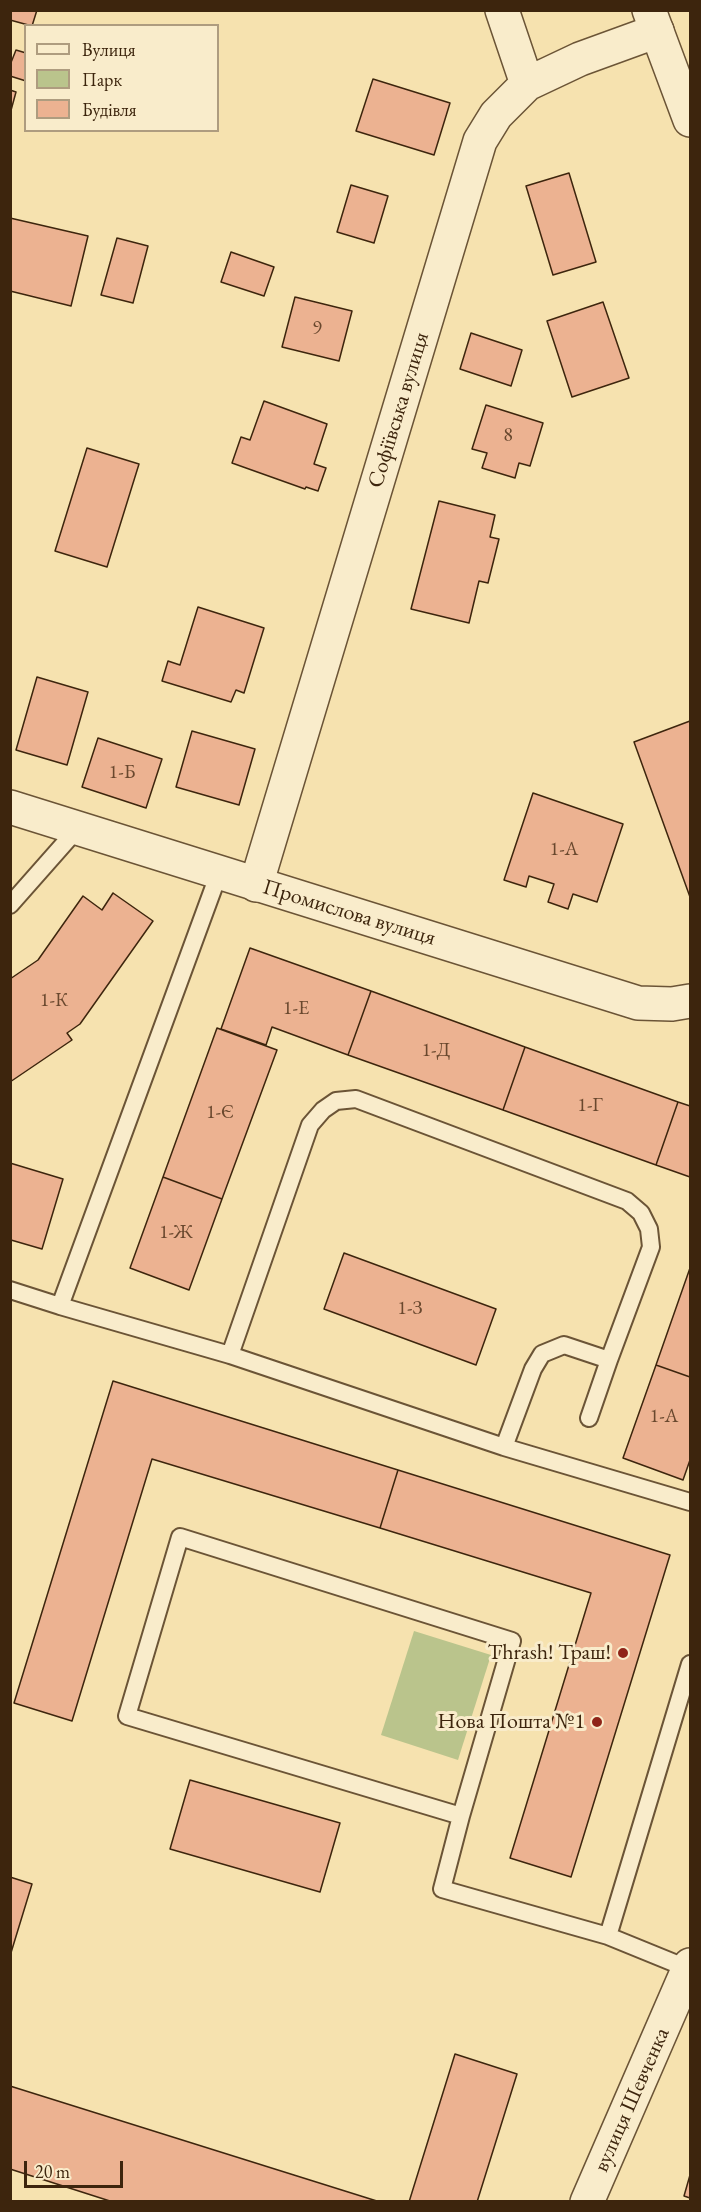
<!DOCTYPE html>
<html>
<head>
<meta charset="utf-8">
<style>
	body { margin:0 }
	#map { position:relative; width:701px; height:2212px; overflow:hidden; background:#f6e2af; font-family:"EB Garamond",serif }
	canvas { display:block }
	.frame { position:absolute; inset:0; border:12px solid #3d250d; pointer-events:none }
	.legend { position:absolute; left:24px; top:24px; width:195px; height:108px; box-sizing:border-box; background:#f9eccb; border:2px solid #ae9c7f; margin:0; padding:8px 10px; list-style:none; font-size:18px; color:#3d250d }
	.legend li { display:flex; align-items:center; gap:12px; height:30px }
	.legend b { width:30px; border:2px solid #ae9c7f }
	.scale { position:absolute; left:24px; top:2161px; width:99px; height:27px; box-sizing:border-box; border:3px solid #3d250d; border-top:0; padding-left:8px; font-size:18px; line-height:21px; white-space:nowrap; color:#3d250d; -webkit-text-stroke:4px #f9eccb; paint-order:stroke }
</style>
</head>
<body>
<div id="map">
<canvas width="701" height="2212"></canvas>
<div class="frame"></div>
<ul class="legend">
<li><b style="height:8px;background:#f9eccb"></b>Вулиця</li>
<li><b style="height:16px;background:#bac48c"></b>Парк</li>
<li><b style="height:16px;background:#ecb291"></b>Будівля</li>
</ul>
<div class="scale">20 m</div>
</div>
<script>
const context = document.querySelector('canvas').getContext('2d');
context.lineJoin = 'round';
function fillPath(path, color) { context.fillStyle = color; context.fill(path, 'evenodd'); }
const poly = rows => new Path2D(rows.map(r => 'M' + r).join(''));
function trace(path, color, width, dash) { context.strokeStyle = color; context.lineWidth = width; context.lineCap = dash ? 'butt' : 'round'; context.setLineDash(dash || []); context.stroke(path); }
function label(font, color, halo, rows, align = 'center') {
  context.font = font + ' "EB Garamond",serif'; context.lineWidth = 6; context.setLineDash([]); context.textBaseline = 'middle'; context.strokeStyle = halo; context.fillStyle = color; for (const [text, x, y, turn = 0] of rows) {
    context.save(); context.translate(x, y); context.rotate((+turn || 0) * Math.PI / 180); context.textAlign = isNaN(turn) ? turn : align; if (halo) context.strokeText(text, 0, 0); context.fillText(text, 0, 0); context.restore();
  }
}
fillPath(poly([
	[414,1631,491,1655,458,1760,381,1735]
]), '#bac48c');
const building = poly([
	[10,10,37,10,32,26,10,20,10,10],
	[16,50,26,53,26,81,10,76,10,65,16,50],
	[373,79,450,103,434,155,356,131,373,79],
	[10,90,16,92,10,114,10,90],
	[569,173,596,262,553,275,526,186,569,173],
	[351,185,388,196,374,243,337,232,351,185],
	[10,218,88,236,71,306,10,291,10,218],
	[117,238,148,246,133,303,101,295,117,238],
	[231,252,274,267,264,296,221,282,231,252],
	[295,297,352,311,339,361,282,347,295,297],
	[603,302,629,378,572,397,547,321,603,302],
	[471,333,522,350,511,386,460,369,471,333],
	[264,401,327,424,314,464,326,468,318,491,306,487,305,489,232,463,241,437,250,440,264,401],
	[486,405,543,423,530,466,519,463,515,478,482,468,487,453,472,449,486,405],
	[87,448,139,464,107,567,55,551,87,448],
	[439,501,495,515,490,537,499,539,488,583,479,581,469,623,411,609,439,501],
	[198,607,264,628,244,693,236,690,231,702,162,681,168,661,180,665,198,607],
	[37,677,88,692,67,765,16,750,37,677],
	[690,721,690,897,634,742,690,721],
	[192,731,255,749,239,805,176,787,192,731],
	[98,738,162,759,146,808,82,787,98,738],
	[533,793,623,824,597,902,573,894,568,909,548,902,554,884,529,876,526,887,504,880,533,793],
	[113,893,153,921,80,1024,67,1033,72,1040,10,1082,10,979,38,960,83,896,102,910,113,893],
	[250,948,371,991,348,1055,272,1027,266,1045,221,1029,250,948],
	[371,991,525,1047,503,1110,348,1055,371,991],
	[217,1028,277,1050,222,1199,163,1177,217,1028],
	[525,1047,678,1102,656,1165,503,1110,525,1047],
	[678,1102,690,1106,690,1177,656,1165,678,1102],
	[10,1163,63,1179,42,1249,11,1240,10,1243,10,1163],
	[163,1177,222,1199,189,1290,130,1268,163,1177],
	[344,1253,496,1309,476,1365,324,1309,344,1253],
	[690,1268,690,1377,656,1365,690,1268],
	[656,1365,690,1377,690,1460,683,1480,623,1458,656,1365],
	[113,1381,398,1470,380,1528,152,1459,72,1721,14,1703,113,1381],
	[398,1470,670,1555,571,1877,510,1858,591,1593,380,1528,398,1470],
	[190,1780,340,1823,320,1892,170,1849,190,1780],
	[10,1877,32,1884,10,1956,10,1877],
	[455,2054,517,2074,477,2202,409,2202,455,2054],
	[10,2086,380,2202,113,2202,10,2169,10,2086],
	[690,2175,690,2198,684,2196,690,2175]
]);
fillPath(building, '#ecb291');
trace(building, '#3d250d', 1.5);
const service = poly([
	[219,873,60,1306,230,1355],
	[10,905,78,828],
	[10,1290,60,1306],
	[589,1418,609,1360],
	[504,1447,533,1369,542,1354,564,1345,609,1360,651,1247,649,1229,641,1213,627,1201,356,1099,336,1101,323,1110,310,1125,230,1355,504,1447,690,1502],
	[461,1816,127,1716,180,1537,512,1641,461,1816,442,1889,608,1936,689,1969],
	[608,1936,690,1664]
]);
const minor = poly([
	[502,10,527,84],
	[256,885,480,141,496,115,527,84,580,59,657,31]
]);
const tertiary = poly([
	[649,10,690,120],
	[10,807,638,1003,672,1004,690,1001],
	[587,2202,690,1965]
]);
trace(service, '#6b5436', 20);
trace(minor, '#6b5436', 36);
trace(tertiary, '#6b5436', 36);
trace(service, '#f9eccb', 16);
trace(minor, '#f9eccb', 33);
trace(tertiary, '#f9eccb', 33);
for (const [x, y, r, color] of [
	[623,1653,6,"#8f2418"],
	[597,1722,6,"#8f2418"]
]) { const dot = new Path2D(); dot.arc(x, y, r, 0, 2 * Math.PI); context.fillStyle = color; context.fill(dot); trace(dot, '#f9eccb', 2); }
label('20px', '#69482e', null, [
	["9",317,329],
	["8",508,436],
	["1-Б",122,773],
	["1-А",564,850],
	["1-К",54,1001],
	["1-Е",296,1009],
	["1-Д",436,1051],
	["1-Г",590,1106],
	["1-Є",220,1113],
	["1-Ж",176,1233],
	["1-З",410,1309],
	["1-А",664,1417]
]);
label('22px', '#3d250d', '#f9eccb', [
	["Софіївська вулиця",399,410,-73],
	["Промислова вулиця",349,913,17],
	["вулиця Шевченка",632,2100,-66]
]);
label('22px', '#3d250d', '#f9eccb', [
	["Thrash! Траш!",611,1653],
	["Нова Пошта №1",585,1722]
], 'right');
</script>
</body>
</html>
